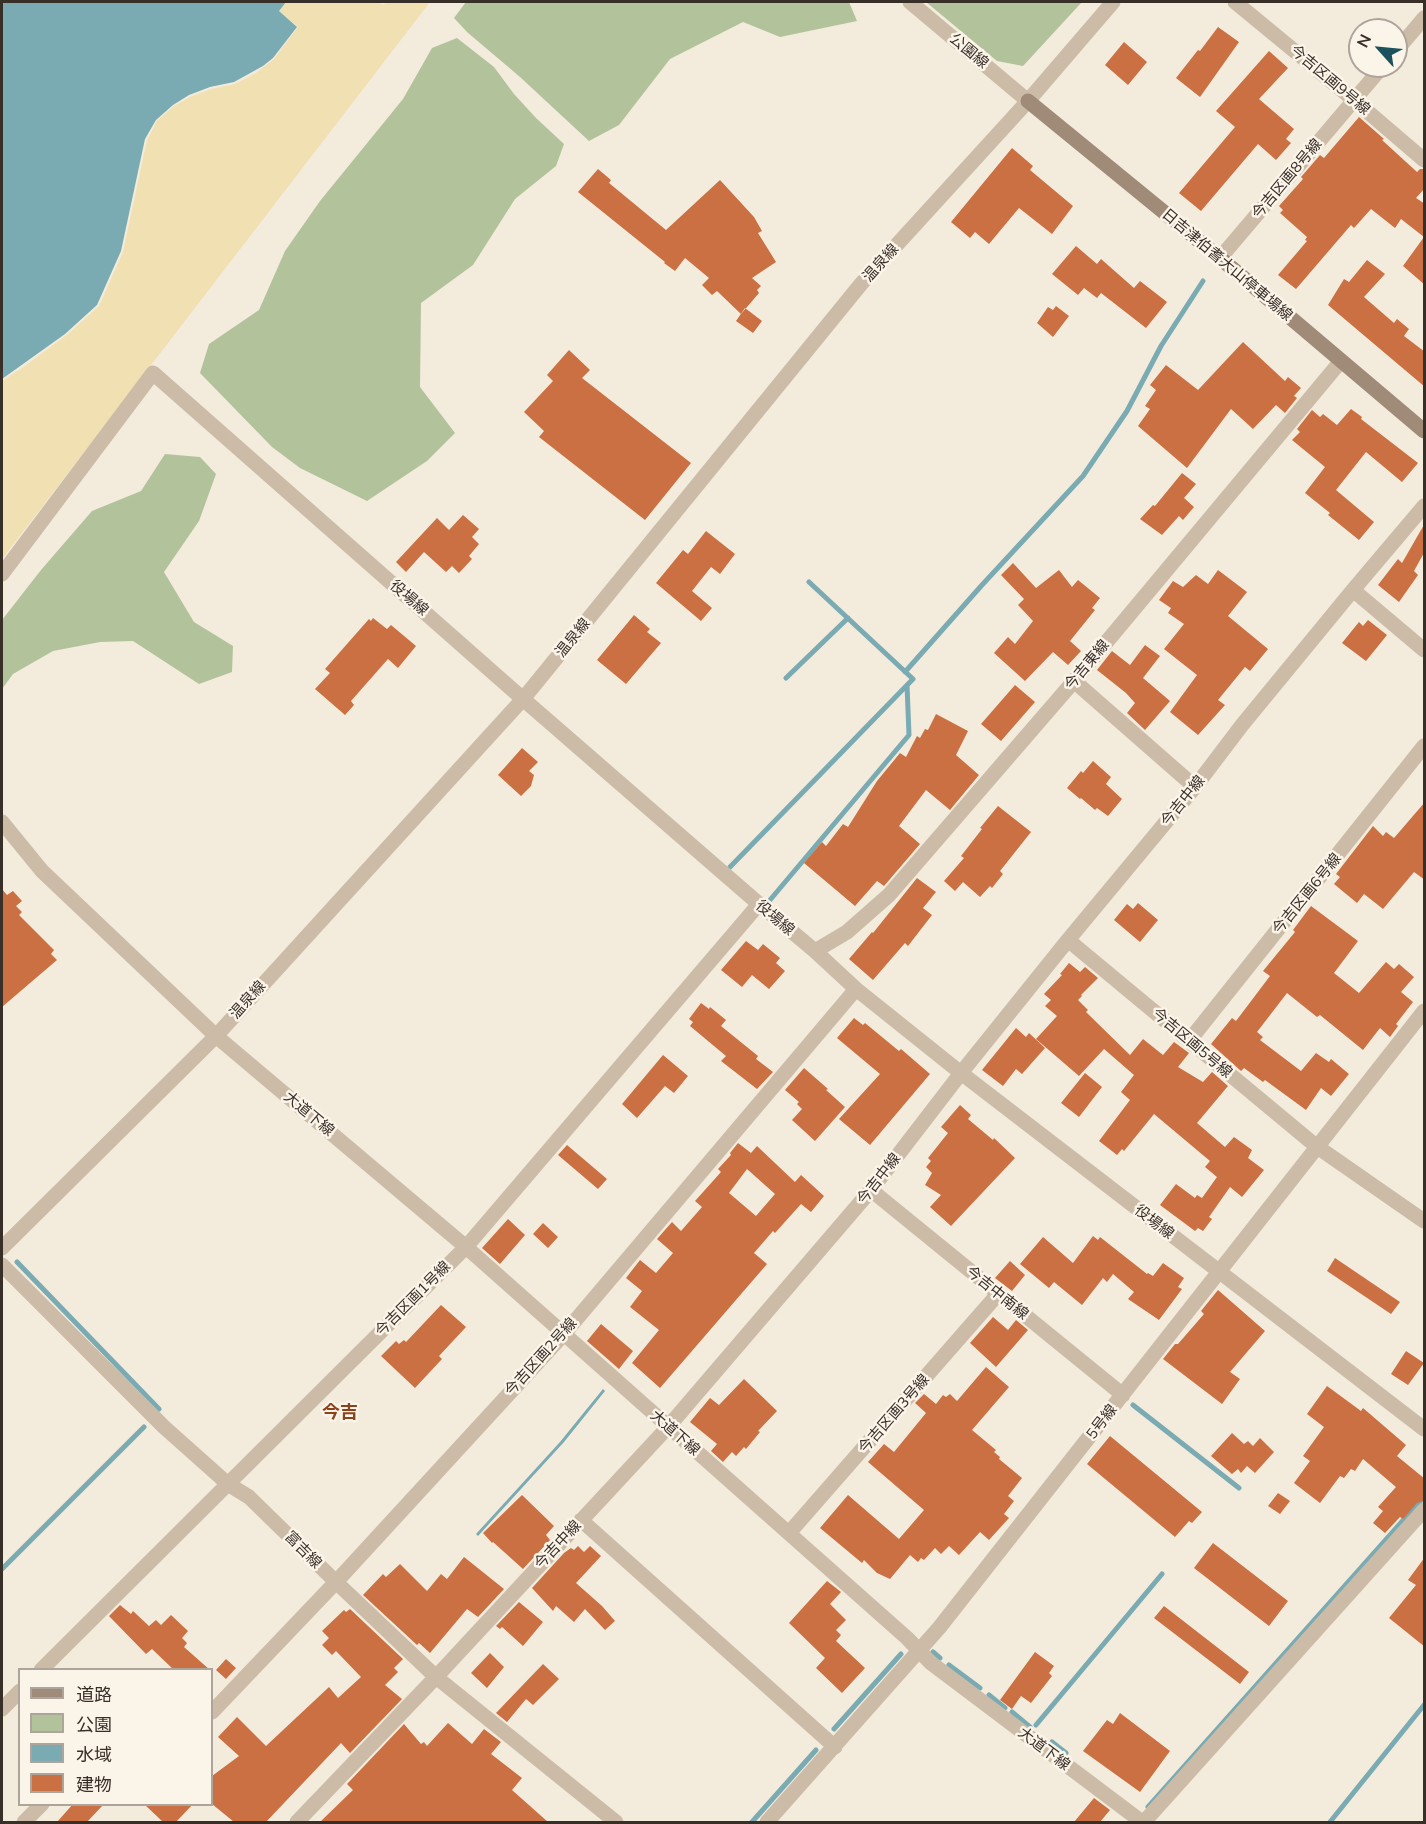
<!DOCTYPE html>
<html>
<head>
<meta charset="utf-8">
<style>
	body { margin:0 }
	#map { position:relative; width:1426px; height:1824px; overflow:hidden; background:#f3ebdc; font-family:Mulish,"Noto Sans JP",sans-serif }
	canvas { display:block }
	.frame { position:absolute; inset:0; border:3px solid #382f28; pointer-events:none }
	.legend { position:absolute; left:18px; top:1668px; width:195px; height:138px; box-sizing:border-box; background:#fbf4e9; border:2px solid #ada59c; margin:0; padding:8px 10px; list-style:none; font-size:18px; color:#382f28 }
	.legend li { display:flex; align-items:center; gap:12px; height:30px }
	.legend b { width:30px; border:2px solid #ada59c }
	.north { position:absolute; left:1348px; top:18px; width:60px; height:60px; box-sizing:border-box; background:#fbf4e9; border:2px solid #ada59c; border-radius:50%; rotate:297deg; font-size:16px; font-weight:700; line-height:24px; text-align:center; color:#382f28 }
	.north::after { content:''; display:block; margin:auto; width:21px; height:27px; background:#1c525c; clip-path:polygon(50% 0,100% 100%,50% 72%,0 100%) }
</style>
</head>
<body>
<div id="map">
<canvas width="1426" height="1824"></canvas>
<div class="frame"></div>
<ul class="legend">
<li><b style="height:8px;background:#a08b79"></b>道路</li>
<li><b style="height:16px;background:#b2c39b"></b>公園</li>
<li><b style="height:16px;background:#7aaab2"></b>水域</li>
<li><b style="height:16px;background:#cb7042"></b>建物</li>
</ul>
<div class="north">N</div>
</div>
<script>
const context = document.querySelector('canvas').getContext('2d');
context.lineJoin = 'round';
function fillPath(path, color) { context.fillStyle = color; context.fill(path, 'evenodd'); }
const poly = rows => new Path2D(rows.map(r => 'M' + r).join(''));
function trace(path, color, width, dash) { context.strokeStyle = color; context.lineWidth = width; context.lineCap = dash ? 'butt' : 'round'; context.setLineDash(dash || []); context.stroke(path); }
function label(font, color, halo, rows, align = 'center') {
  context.font = font + ' Mulish,"Noto Sans JP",sans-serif'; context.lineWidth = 5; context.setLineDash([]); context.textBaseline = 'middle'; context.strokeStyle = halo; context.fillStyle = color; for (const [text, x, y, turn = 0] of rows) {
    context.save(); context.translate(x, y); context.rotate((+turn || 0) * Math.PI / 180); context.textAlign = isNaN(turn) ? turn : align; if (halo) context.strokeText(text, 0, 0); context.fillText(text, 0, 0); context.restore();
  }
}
fillPath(poly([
	[466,2,849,2,857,21,780,37,743,22,670,59,619,125,589,141,520,77,467,32,454,18],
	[926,2,1082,2,1023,66,997,61],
	[457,38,494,67,514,94,536,118,564,144,556,166,515,199,473,265,421,303,420,387,455,433,427,461,367,501,300,468,272,447,200,373,209,344,259,310,285,251,320,201,403,99,432,48],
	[165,454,200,457,216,474,199,521,164,572,194,622,233,646,232,672,199,684,133,641,100,642,53,651,13,674,2,689,2,620,41,570,92,511,141,491]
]), '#b2c39b');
fillPath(poly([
	[286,2,378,2,383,5,388,2,430,2,2,559,2,381,22,368,68,334,99,306,123,252,147,140,157,121,174,106,190,97,211,89,235,84,256,73,274,59,298,27,279,11]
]), '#f0e0b2');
fillPath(poly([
	[2,2,286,2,279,11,297,27,273,58,263,66,234,82,210,87,189,95,173,105,156,120,145,139,121,251,97,305,65,334,2,379],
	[603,1389,605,1391,564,1442,478,1536,476,1534,560,1442]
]), '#7aaab2');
trace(poly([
	[905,672,982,585,1083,476,1127,411,1161,346,1203,281],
	[786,678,848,618],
	[730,867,913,679,809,582],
	[770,900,909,735,907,685],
	[17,1262,159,1409],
	[1133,1405,1239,1488],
	[2,1569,144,1427],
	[933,1652,940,1658],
	[949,1665,980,1688],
	[989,1695,1005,1708],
	[1012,1712,1030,1727],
	[1036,1725,1162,1574],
	[834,1729,901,1654],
	[1052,1742,1066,1753],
	[1148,1807,1423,1498],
	[752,1822,816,1750],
	[1330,1822,1424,1705]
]), '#7aaab2', 5);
fillPath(poly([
	[1218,27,1239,42,1200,97,1176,78,1198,50,1200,51],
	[1124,42,1147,62,1128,85,1105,65],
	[1269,51,1288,68,1259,99,1294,129,1286,139,1291,143,1276,160,1258,144,1201,211,1179,193,1235,127,1216,111],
	[1359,117,1384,139,1382,140,1417,172,1420,169,1425,169,1425,188,1416,198,1425,204,1425,285,1403,266,1424,237,1401,219,1395,228,1371,209,1354,228,1351,225,1296,289,1278,275,1307,241,1305,240,1307,237,1280,213,1283,210,1279,206,1303,179,1301,177,1320,155,1324,158],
	[1012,148,1033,166,1030,170,1073,206,1052,234,1019,208,989,244,975,232,970,238,951,222],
	[598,169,611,180,609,183,666,230,720,180,754,217,762,231,758,233,776,262,752,278,761,286,757,290,759,293,741,314,717,291,712,295,702,285,709,278,685,258,675,271,664,263,665,262,578,192],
	[1076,246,1097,264,1101,259,1134,288,1140,281,1167,302,1146,328,1101,293,1097,298,1084,288,1078,295,1052,274],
	[1367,260,1385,274,1364,297,1394,323,1397,319,1409,329,1404,336,1425,352,1425,387,1328,305,1344,279,1349,282],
	[1056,306,1069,316,1053,337,1037,323,1048,307,1053,310],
	[745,308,762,321,753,333,736,321],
	[1243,342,1285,381,1288,377,1301,388,1294,396,1297,398,1285,413,1276,405,1253,429,1231,409,1187,468,1138,426,1150,409,1145,406,1156,390,1150,385,1166,365,1198,390],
	[569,350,590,370,582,378,691,463,645,520,539,437,544,431,524,412,553,381,547,375],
	[1351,409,1362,417,1361,419,1418,463,1402,482,1366,452,1336,490,1374,522,1359,540,1328,515,1330,513,1305,493,1325,467,1292,440,1300,432,1297,429,1312,410,1320,417,1323,414,1337,425],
	[1182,473,1196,484,1184,498,1194,507,1183,520,1179,516,1162,535,1140,519,1153,505,1155,506],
	[463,515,479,529,472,537,479,544,469,556,472,559,459,573,452,566,446,572,424,552,406,572,396,562,437,518,449,530],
	[1425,523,1425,551,1414,571,1418,575,1399,602,1378,585,1398,559,1402,563],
	[706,531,735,554,720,574,711,567,692,591,712,608,701,621,656,583,683,550,688,554],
	[1013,563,1036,588,1059,570,1072,587,1078,580,1100,598,1092,608,1095,610,1070,641,1081,651,1068,665,1053,652,1025,681,994,653,1008,637,1015,644,1033,621,1018,605,1024,599,1001,575],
	[1218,570,1247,592,1228,616,1268,649,1250,671,1245,667,1218,700,1225,705,1198,735,1170,712,1197,675,1164,649,1184,624,1168,613,1171,608,1159,600,1173,581,1183,587,1196,575,1208,584],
	[634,615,650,629,647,632,661,643,626,684,597,660],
	[373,618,387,629,391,625,416,646,398,668,388,659,351,701,354,705,345,715,315,689,330,673,325,669,369,619,371,621],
	[1368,620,1387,635,1366,661,1342,643,1359,622,1363,626],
	[1145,645,1160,656,1143,678,1170,701,1145,730,1127,713,1135,703,1126,693,1097,670,1112,651,1130,665],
	[1015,685,1035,702,1001,741,981,724],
	[936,714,968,731,956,755,979,775,950,810,926,790,899,826,920,844,884,886,877,881,855,906,804,863,822,842,826,846,843,824,848,827,877,781,900,753,906,757,917,736,920,738,925,729,928,730],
	[522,748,538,762,529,771,534,775,531,786,521,796,498,775],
	[1093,761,1111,777,1106,784,1122,799,1108,816,1097,808,1095,810,1081,798,1080,799,1067,788,1081,771,1083,773],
	[1425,802,1425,880,1414,872,1383,909,1364,894,1357,903,1334,884,1340,877,1336,874,1373,826,1383,836,1386,832,1394,838],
	[998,806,1031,832,1000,871,1003,874,992,888,990,886,980,897,963,882,955,891,944,881,964,858,961,856,982,829,980,828],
	[917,878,936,892,923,908,932,915,908,946,905,943,873,980,849,959,872,932,873,933],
	[2,889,7,895,13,891,22,901,16,906,22,912,19,915,54,950,51,954,57,960,2,1007],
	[1138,903,1158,920,1140,942,1114,920,1127,904,1133,909],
	[1311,906,1358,941,1334,973,1359,993,1386,962,1394,969,1399,964,1414,977,1401,992,1413,1002,1396,1024,1398,1026,1390,1037,1380,1028,1363,1050,1320,1015,1317,1017,1287,993,1257,1032,1263,1037,1260,1040,1301,1071,1316,1053,1329,1062,1331,1059,1349,1074,1331,1096,1321,1088,1306,1110,1265,1080,1263,1082,1244,1068,1241,1071,1211,1044,1232,1018,1236,1021,1270,976,1263,971,1295,932,1293,930],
	[746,941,758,950,763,944,780,958,776,963,785,971,769,989,752,975,742,987,721,970],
	[1069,963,1080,972,1085,967,1098,978,1081,995,1082,996,1078,1000,1088,1010,1086,1012,1130,1055,1143,1039,1163,1055,1174,1042,1189,1053,1178,1067,1203,1082,1212,1072,1228,1086,1197,1123,1225,1147,1234,1137,1252,1150,1248,1158,1264,1170,1242,1197,1230,1187,1209,1217,1212,1219,1203,1231,1198,1228,1195,1231,1160,1205,1176,1184,1195,1198,1197,1195,1202,1198,1217,1177,1205,1167,1210,1161,1154,1114,1124,1151,1122,1149,1117,1155,1099,1141,1130,1100,1121,1092,1134,1075,1104,1049,1079,1076,1036,1039,1057,1016,1045,1006,1051,1000,1044,994,1062,975,1060,974],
	[701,1003,709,1009,710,1007,726,1020,721,1026,758,1056,756,1059,773,1072,757,1089,721,1061,726,1056,690,1026,693,1022,689,1019],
	[854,1018,863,1025,865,1023,899,1051,901,1049,930,1074,870,1145,839,1119,880,1074,837,1038],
	[1016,1028,1026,1037,1029,1033,1045,1048,1022,1074,1016,1069,1003,1086,982,1070],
	[663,1055,688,1076,674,1093,665,1086,637,1118,622,1104],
	[804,1068,828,1089,826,1090,845,1107,815,1141,792,1120,802,1109,797,1104,799,1102,785,1090],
	[1085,1073,1102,1087,1079,1117,1061,1103],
	[960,1105,971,1115,968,1119,993,1140,994,1138,1015,1158,951,1226,930,1207,941,1195,925,1185,932,1173,926,1167,931,1161,928,1158,948,1133,941,1127],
	[738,1143,751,1153,757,1146,795,1182,801,1175,824,1196,811,1212,801,1204,775,1233,773,1231,754,1253,767,1264,660,1388,632,1363,659,1330,630,1307,642,1291,626,1278,640,1260,656,1273,673,1253,657,1239,672,1222,681,1231,702,1207,695,1201,721,1172,718,1169,731,1155,730,1153],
	[747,1169,775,1194,756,1216,729,1193],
	[567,1145,607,1179,598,1189,558,1155],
	[508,1219,525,1235,500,1264,482,1248],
	[543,1223,558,1237,548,1248,533,1234],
	[1093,1236,1098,1240,1100,1237,1147,1274,1148,1273,1153,1276,1163,1263,1184,1278,1178,1287,1182,1289,1159,1320,1128,1299,1134,1292,1113,1274,1107,1282,1103,1278,1082,1305,1054,1282,1049,1288,1020,1264,1043,1237,1073,1263],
	[1335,1258,1400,1302,1391,1314,1327,1271],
	[1010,1261,1025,1275,1012,1291,995,1278],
	[1218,1290,1265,1331,1230,1372,1240,1379,1222,1404,1163,1359,1175,1344,1178,1344,1204,1314,1201,1311],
	[441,1305,466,1327,439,1356,442,1359,415,1388,381,1356,396,1341,399,1344,404,1340,406,1342],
	[993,1317,1008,1330,1016,1320,1028,1330,996,1367,970,1343],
	[601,1324,633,1351,619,1369,587,1341],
	[1406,1351,1424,1363,1408,1385,1391,1374],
	[986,1367,1009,1387,972,1430,996,1450,994,1452,1000,1457,999,1459,1022,1478,1008,1496,1014,1501,1004,1514,1009,1518,989,1540,980,1532,959,1555,949,1546,941,1554,935,1548,924,1560,921,1558,918,1562,910,1555,890,1579,877,1573,864,1560,862,1563,820,1528,848,1495,899,1539,924,1510,868,1462,884,1444,894,1452,926,1413,915,1403,924,1394,936,1404,943,1395,946,1397,950,1394,957,1401],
	[744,1379,777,1411,758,1431,760,1432,746,1449,744,1447,736,1456,732,1452,723,1462,711,1451,717,1444,690,1422,710,1398,719,1405],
	[1327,1386,1361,1411,1363,1408,1406,1445,1397,1456,1425,1479,1425,1500,1417,1503,1403,1519,1400,1517,1385,1533,1373,1523,1383,1511,1378,1507,1396,1487,1363,1459,1355,1471,1351,1469,1344,1478,1340,1476,1320,1503,1294,1483,1310,1461,1303,1456,1324,1427,1307,1414],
	[1232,1433,1244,1444,1248,1441,1253,1446,1260,1438,1274,1452,1255,1473,1247,1466,1241,1473,1238,1469,1232,1474,1211,1456],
	[1110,1436,1202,1512,1192,1523,1189,1521,1175,1537,1087,1464],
	[1278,1493,1290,1501,1280,1514,1268,1506],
	[522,1495,554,1526,546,1535,550,1540,523,1569,493,1542,492,1543,483,1533],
	[1213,1543,1288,1601,1269,1626,1194,1568],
	[578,1546,584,1552,590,1546,601,1556,576,1583,602,1606,615,1621,605,1630,585,1609,574,1622,556,1606,553,1611,532,1588,564,1553,571,1548,574,1550],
	[464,1557,504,1589,478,1617,467,1609,430,1653,419,1643,417,1645,363,1595,383,1574,386,1577,400,1564,427,1591,441,1574,447,1579],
	[1425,1557,1425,1647,1389,1618,1416,1585,1408,1580],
	[827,1581,841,1592,830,1604,846,1620,836,1630,841,1635,836,1641,865,1668,842,1693,816,1668,825,1658,789,1623],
	[519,1602,543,1622,523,1646,502,1627,500,1629,496,1626],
	[120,1605,131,1614,133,1611,149,1626,156,1620,161,1625,171,1615,188,1631,182,1638,187,1643,184,1647,210,1670,174,1670,152,1649,146,1654,109,1616],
	[1164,1606,1249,1672,1240,1684,1154,1618],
	[350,1609,403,1659,394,1668,398,1672,385,1685,402,1699,350,1753,341,1743,266,1822,234,1822,212,1804,212,1776,239,1756,218,1737,237,1717,266,1746,329,1687,338,1698,361,1677,336,1651,332,1655,322,1645,329,1638,322,1631,344,1610,346,1612],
	[1035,1652,1054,1666,1049,1673,1052,1676,1031,1703,1021,1696,1012,1709,1000,1700],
	[490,1653,504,1667,487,1688,471,1673],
	[226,1659,236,1668,226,1679,216,1670],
	[543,1664,559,1679,533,1705,526,1699,507,1722,496,1713],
	[1120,1713,1170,1751,1140,1792,1083,1751,1107,1720,1113,1724],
	[448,1723,472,1744,484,1729,501,1742,491,1754,522,1778,512,1790,548,1822,320,1822,353,1790,347,1784,404,1724,421,1744,424,1742,427,1746],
	[1094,1798,1110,1810,1100,1822,1074,1822],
	[73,1804,104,1804,87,1822,57,1822],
	[144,1804,193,1804,176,1822,163,1822]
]), '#cb7042');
trace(poly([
	[910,2,1028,101],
	[1235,2,1354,100,1424,160],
	[1396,51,1424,18],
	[1220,258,1383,66],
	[2,574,153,373,523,699,759,904,815,951,856,989,961,1073,1424,1429],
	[1353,590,1424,650],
	[1074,681,1195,787],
	[2,822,42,871,216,1036,466,1247,907,1638,931,1663,1142,1822],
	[1068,940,1316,1146,1424,1221],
	[815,951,847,932,889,895,1074,681,1341,361],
	[1189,1041,1424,746],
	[871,1190,1123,1395],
	[2,1265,164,1427,228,1484,249,1497,336,1582,436,1677,616,1822],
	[581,1520,835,1747],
	[789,1533,998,1294],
	[41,1670,466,1247,759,904],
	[2,1709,20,1691],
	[212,1712,336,1582,563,1335,856,989],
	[24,1822,42,1804],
	[297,1822,436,1677,668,1427,871,1190,961,1073,1068,940,1195,787,1242,725,1353,590,1424,506],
	[767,1822,939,1628,1424,1011],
	[1144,1822,1424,1510]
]), '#ccbca7', 15);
trace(poly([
	[2,1248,216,1036,523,699,861,284,1028,101,1113,2]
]), '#ccbca7', 15);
trace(poly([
	[1028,101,1220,258,1424,431]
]), '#a08b79', 15);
label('15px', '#382f28', '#fbf4e9', [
	["公園線",969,51,40],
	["今吉区画9号線",1330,80,40],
	["今吉区画8号線",1287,179,-50],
	["温泉線",881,263,-48],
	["日吉津伯耆大山停車場線",1227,265,40],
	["役場線",409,598,41],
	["温泉線",573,638,-51],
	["今吉東線",1087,665,-50],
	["今吉中線",1183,801,-51],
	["今吉区画6号線",1307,894,-51],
	["役場線",775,918,40],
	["温泉線",248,1000,-48],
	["今吉区画5号線",1192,1043,40],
	["大道下線",309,1114,40],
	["今吉中線",879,1179,-52],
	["役場線",1154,1222,38],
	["今吉中南線",997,1293,39],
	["今吉区画1号線",413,1299,-45],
	["今吉区画2号線",541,1357,-48],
	["今吉区画3号線",894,1414,-49],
	["5号線",1102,1422,-52],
	["大道下線",675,1433,41],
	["今吉中線",558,1545,-47],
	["富吉線",303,1550,45],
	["大道下線",1044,1749,37]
]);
label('bold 18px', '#8b421d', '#fbf4e9', [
	["今吉",340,1413]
]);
</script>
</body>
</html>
